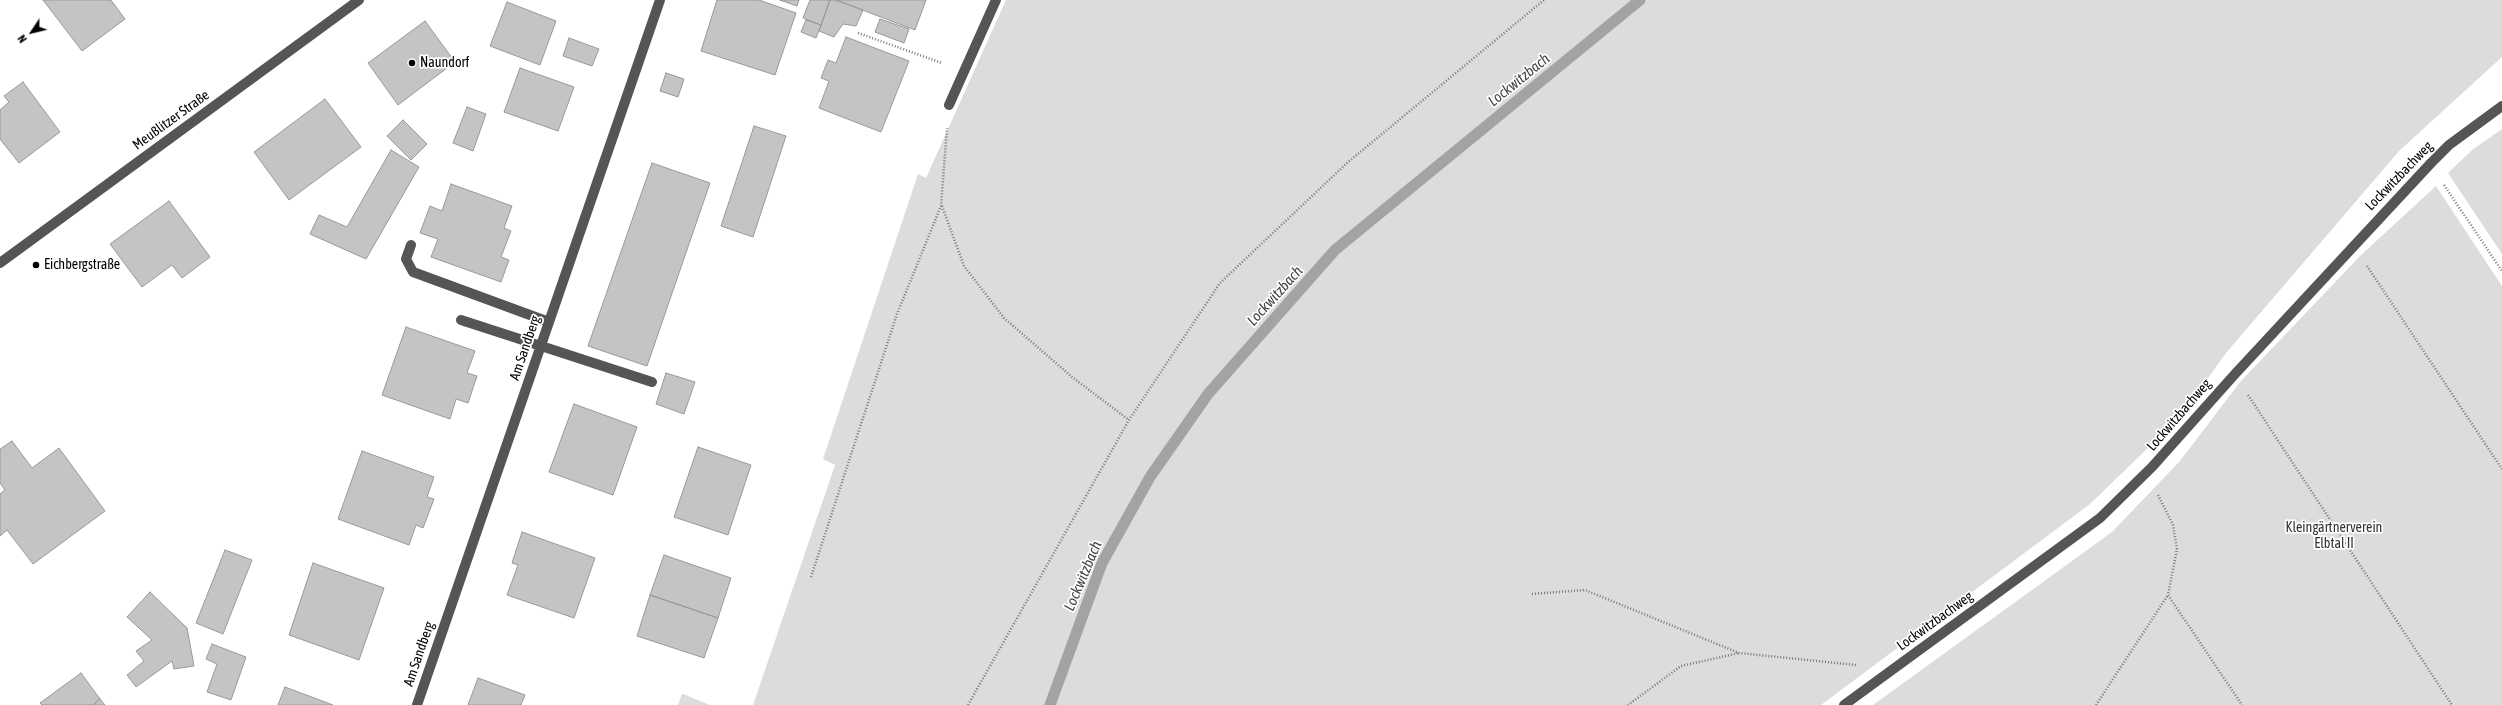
<!DOCTYPE html>
<html>
<head>
<meta charset="utf-8">
<style>
	body { margin:0 }
	#map { position:relative; width:2502px; height:705px; overflow:hidden; background:#fff; font-family:"Asap Condensed",sans-serif }
	canvas { display:block }
	.north { position:absolute; left:12px; top:12px; width:40px; height:40px; -webkit-text-stroke:3px #fff; paint-order:stroke; rotate:235deg; font-size:11px; font-weight:700; line-height:16px; text-align:center; color:#000 }
	.north::after { content:''; display:block; margin:auto; width:14px; height:18px; background:#000; clip-path:polygon(50% 0,100% 100%,50% 72%,0 100%) }
</style>
</head>
<body>
<div id="map">
<canvas width="2502" height="705"></canvas>
<div class="north">N</div>
</div>
<script>
const context = document.querySelector('canvas').getContext('2d');
context.lineJoin = 'round';
function fillPath(path, color) { context.fillStyle = color; context.fill(path, 'evenodd'); }
const poly = rows => new Path2D(rows.map(r => 'M' + r).join(''));
function trace(path, color, width, dash) { context.strokeStyle = color; context.lineWidth = width; context.lineCap = dash ? 'butt' : 'round'; context.setLineDash(dash || []); context.stroke(path); }
function label(font, color, halo, rows, align = 'center') {
  context.font = font + ' "Asap Condensed",sans-serif'; context.lineWidth = 3.5; context.setLineDash([]); context.textBaseline = 'middle'; context.strokeStyle = halo; context.fillStyle = color; for (const [text, x, y, turn = 0] of rows) {
    context.save(); context.translate(x, y); context.rotate((+turn || 0) * Math.PI / 180); context.textAlign = isNaN(turn) ? turn : align; if (halo) context.strokeText(text, 0, 0); context.fillText(text, 0, 0); context.restore();
  }
}
fillPath(poly([
	[1006,0,2502,0,2502,57,2399,151,2226,353,2180,417,2090,504,1821,705,753,705,835,465,823,459,918,174,926,178],
	[2502,129,2502,254,2448,173,2472,150],
	[2436,186,2502,286,2502,705,1873,705,2112,532,2180,461,2240,382,2360,256],
	[682,694,683,694,710,705,678,705]
]), '#dcdcdc');
trace(poly([
	[1050,705,1102,563,1150,477,1208,394,1335,250,1640,0]
]), '#a3a3a3', 11);
const building = poly([
	[43,0,111,0,125,19,82,51,43,0],
	[717,0,759,0,796,13,775,75,701,51,717,0],
	[780,0,799,0,797,6,780,0],
	[810,0,830,0,821,25,803,18,810,0],
	[830,0,836,0,863,10,856,26,843,24,834,37,819,31,830,0],
	[836,0,926,0,915,30,836,0],
	[507,2,556,21,540,65,490,46,507,2],
	[880,19,909,29,904,43,875,32,880,19],
	[806,20,821,25,816,38,801,32,806,20],
	[425,21,455,62,398,105,368,63,425,21],
	[846,37,909,61,881,132,819,108,829,81,821,78,828,60,836,63,846,37],
	[569,38,599,49,592,66,563,56,569,38],
	[520,68,574,87,558,131,504,112,520,68],
	[666,73,684,79,678,97,660,91,666,73],
	[23,82,60,132,19,163,0,139,0,110,9,102,4,96,23,82],
	[325,99,361,147,289,200,254,152,325,99],
	[467,107,486,114,473,151,453,143,467,107],
	[403,120,427,144,411,160,387,136,403,120],
	[754,126,786,136,753,237,721,226,754,126],
	[391,150,419,167,366,259,310,234,319,215,347,227,391,150],
	[652,163,710,183,647,366,588,346,652,163],
	[451,184,512,206,504,228,511,231,501,257,509,260,501,282,431,257,438,239,420,233,430,206,442,211,451,184],
	[169,201,210,257,182,278,172,265,142,287,110,244,169,201],
	[406,327,475,351,467,373,477,376,468,403,456,399,450,419,382,395,406,327],
	[666,373,695,382,684,414,656,404,666,373],
	[574,404,637,427,613,495,549,472,574,404],
	[12,441,32,468,59,448,105,511,33,564,7,530,0,536,0,494,5,490,0,483,0,449,12,441],
	[698,447,751,465,728,535,674,517,698,447],
	[362,451,434,477,427,497,434,499,423,528,416,525,409,545,338,519,362,451],
	[522,532,595,558,574,618,507,595,518,565,512,563,522,532],
	[225,550,252,560,223,634,196,623,225,550],
	[664,555,731,578,718,618,650,595,664,555],
	[313,563,384,588,359,660,289,635,313,563],
	[150,592,187,628,194,666,174,669,172,661,136,687,127,675,144,661,136,651,152,640,127,617,150,592],
	[650,595,718,618,704,658,637,636,650,595],
	[212,644,246,657,231,700,207,692,217,664,206,659,212,644],
	[81,673,100,699,93,705,42,705,40,703,81,673],
	[478,678,525,695,521,705,468,705,478,678],
	[285,687,333,705,278,705,285,687],
	[100,699,105,705,93,705,100,699]
]);
fillPath(building, '#c4c4c4');
trace(building, '#999', 1);
trace(poly([
	[858,33,942,63],
	[2444,185,2502,271],
	[942,206,964,266,1004,318,1072,377,1129,420],
	[2367,266,2502,469],
	[2248,395,2452,705],
	[2158,495,2173,525,2177,549,2168,595,2242,705],
	[811,577,897,314,941,206,947,128],
	[1532,594,1585,590,1739,653,1856,665],
	[968,705,1129,420,1220,283,1347,163,1544,0],
	[1628,705,1681,666,1739,653],
	[2096,705,2168,595]
]), '#777', 2.5, [1, 2]);
trace(poly([
	[949,105,996,0],
	[411,245,406,259,413,272,549,322],
	[0,263,359,0],
	[461,320,652,382],
	[417,705,660,0],
	[1844,705,2100,518,2152,467,2235,374,2431,163,2449,145,2502,106]
]), '#555', 10);
for (const [x, y, r, color] of [
	[412,63,4,"#000"],
	[36,265,4,"#000"]
]) { const dot = new Path2D(); dot.arc(x, y, r, 0, 2 * Math.PI); context.fillStyle = color; context.fill(dot); trace(dot, '#fff', 1.5); }
label('14px', '#000', '#fff', [
	["Naundorf",420,63],
	["Eichbergstraße",44,265]
], 'left');
label('14px', '#000', '#fff', [
	["Meußlitzer Straße",171,120,-36],
	["Lockwitzbachweg",2399,176,-46],
	["Am Sandberg",525,348,-71],
	["Lockwitzbachweg",2179,415,-49],
	["Lockwitzbachweg",1935,621,-36],
	["Am Sandberg",419,654,-71]
]);
label('14px', '#333', '#fff', [
	["Kleingärtnerverein",2334,528],
	["Elbtal II",2334,544]
]);
label('italic 15px', '#444', '#fff', [
	["Lockwitzbach",1519,80,-39],
	["Lockwitzbach",1275,296,-48],
	["Lockwitzbach",1083,576,-67]
]);
</script>
</body>
</html>
